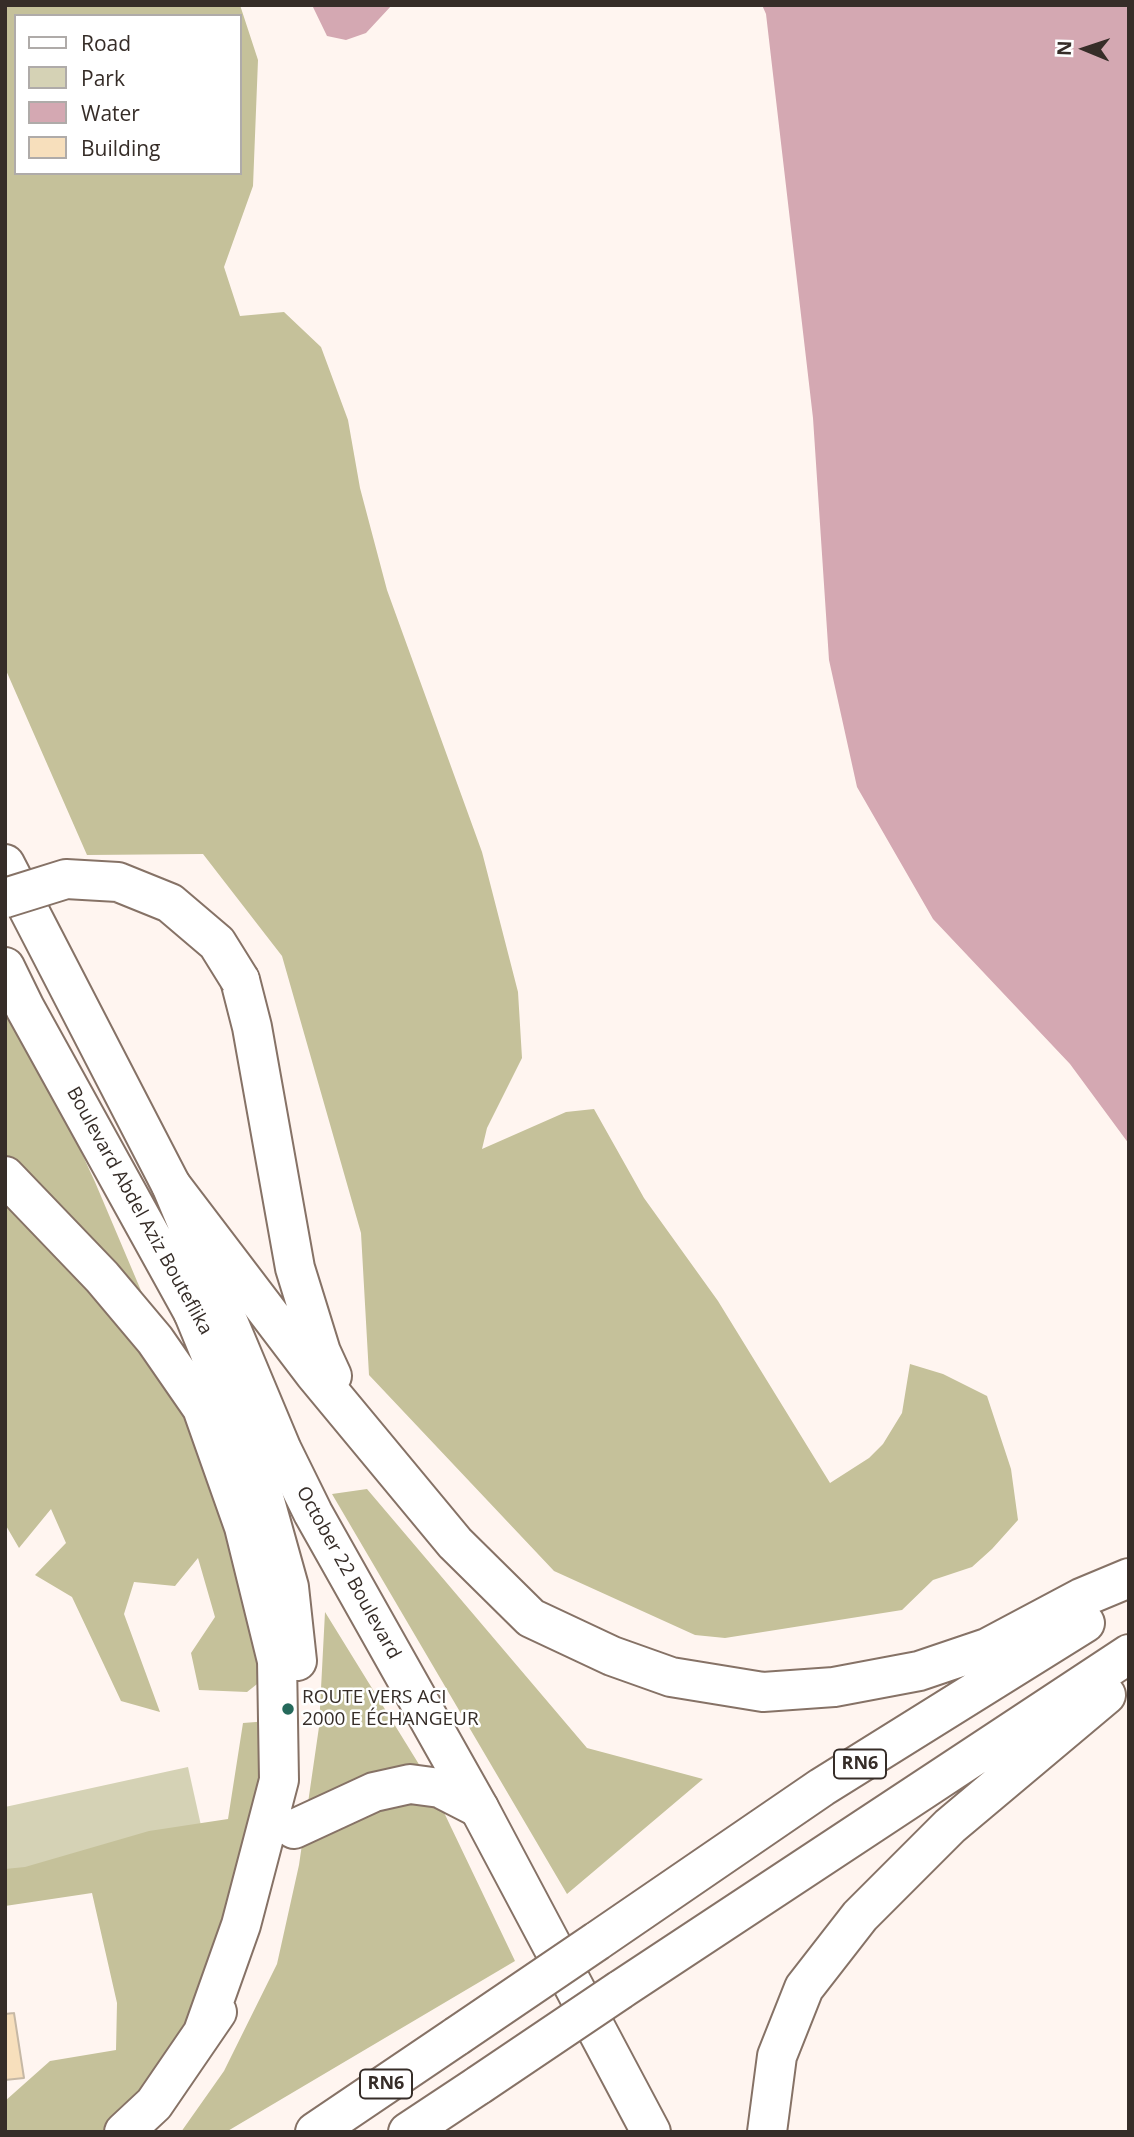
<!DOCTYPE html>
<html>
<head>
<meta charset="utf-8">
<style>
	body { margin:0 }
	#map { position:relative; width:1134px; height:2137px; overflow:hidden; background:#fff5f0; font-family:"Open Sans",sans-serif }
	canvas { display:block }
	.frame { position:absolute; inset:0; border:7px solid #362d28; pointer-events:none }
	.legend { position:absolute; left:14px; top:14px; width:228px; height:161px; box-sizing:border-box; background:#fff; border:2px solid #afaba9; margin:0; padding:9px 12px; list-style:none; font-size:21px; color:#362d28 }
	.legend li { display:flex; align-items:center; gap:14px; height:35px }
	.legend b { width:35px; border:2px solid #afaba9 }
	.north { position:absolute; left:1050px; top:14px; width:70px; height:70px; -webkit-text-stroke:5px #fff; paint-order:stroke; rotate:272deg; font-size:19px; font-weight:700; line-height:28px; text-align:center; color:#362d28 }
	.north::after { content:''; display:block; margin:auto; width:24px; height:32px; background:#362d28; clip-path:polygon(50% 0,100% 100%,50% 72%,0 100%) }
</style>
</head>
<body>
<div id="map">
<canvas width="1134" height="2137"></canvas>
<div class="frame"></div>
<ul class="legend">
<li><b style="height:9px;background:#fff"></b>Road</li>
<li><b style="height:19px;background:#d5d2b5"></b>Park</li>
<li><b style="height:19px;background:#d4a8b2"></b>Water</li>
<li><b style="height:19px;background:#f7dfbc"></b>Building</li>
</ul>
<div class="north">N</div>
</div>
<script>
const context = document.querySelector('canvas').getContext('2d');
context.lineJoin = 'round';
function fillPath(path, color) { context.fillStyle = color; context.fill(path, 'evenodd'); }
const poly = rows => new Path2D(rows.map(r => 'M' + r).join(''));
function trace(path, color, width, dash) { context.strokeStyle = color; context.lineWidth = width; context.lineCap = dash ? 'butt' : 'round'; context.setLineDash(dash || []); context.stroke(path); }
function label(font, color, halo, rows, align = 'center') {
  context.font = font + ' "Open Sans",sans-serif'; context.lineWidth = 5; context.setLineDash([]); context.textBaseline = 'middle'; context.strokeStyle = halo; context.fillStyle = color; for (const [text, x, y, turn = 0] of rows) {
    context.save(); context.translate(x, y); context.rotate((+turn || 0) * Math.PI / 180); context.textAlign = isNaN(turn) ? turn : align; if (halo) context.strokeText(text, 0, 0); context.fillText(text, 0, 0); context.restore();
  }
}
fillPath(poly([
	[188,1767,206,1848,5,1893,5,1807]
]), '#d5d2b5');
fillPath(poly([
	[5,5,240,5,258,60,253,186,224,267,240,316,284,312,321,347,348,420,360,488,387,590,482,852,518,992,522,1058,487,1128,482,1149,566,1112,594,1109,644,1198,718,1301,830,1483,869,1458,883,1444,902,1413,910,1364,943,1374,987,1396,1011,1469,1018,1520,992,1549,972,1567,933,1580,902,1610,725,1638,695,1635,554,1571,369,1375,361,1233,282,956,203,854,87,855,5,668],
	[16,16,240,16,240,173,16,173],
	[5,986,95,1182,220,1477,271,1673,247,1692,199,1690,191,1653,215,1617,198,1558,175,1586,134,1582,124,1614,160,1712,121,1701,72,1597,35,1575,66,1543,51,1509,19,1548,5,1524],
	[367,1489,587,1748,703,1779,567,1894,332,1494],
	[325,1612,428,1779,515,1961,226,2132,181,2132,224,2071,277,1964,299,1865,319,1727],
	[269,1721,274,1771,198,2016,144,2089,103,2132,5,2132,5,2101,50,2061,116,2050,117,2003,92,1893,5,1906,5,1869,25,1867,149,1831,228,1819,243,1723]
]), '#c5c19a');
fillPath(poly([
	[312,5,392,5,366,33,346,40,327,36],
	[762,5,1129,5,1129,1144,1070,1064,933,919,857,787,829,660,813,418,766,14]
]), '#d4a8b2');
const building = poly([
	[14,2013,24,2078,5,2080,5,2014,14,2013]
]);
fillPath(building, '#f7dfbc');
trace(building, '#c6b8a5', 2);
const primary = poly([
	[5,864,171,1185,282,1450,313,1513,479,1808,651,2132],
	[5,967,25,1008,193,1312,210,1339]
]);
const trunk = poly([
	[240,980,252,1027,295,1268,321,1352,332,1376],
	[5,1176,102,1277,155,1340,202,1408,244,1527,277,1661,279,1780,241,1925,203,2032],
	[171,1185,314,1373,455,1543,531,1618,612,1656,671,1677,763,1692,834,1687,919,1671,987,1648,1081,1598,1129,1578],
	[193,1312,230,1402,260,1483,289,1587,297,1661],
	[294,1829,374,1792,410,1784,440,1788,479,1808],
	[597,1941,822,1787,1085,1623],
	[620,1990,1129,1654],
	[124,2132,154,2104,217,2012],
	[315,2132,457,2036],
	[408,2132,479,2085],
	[767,2132,777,2056,804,1988,860,1916,950,1826,1106,1695]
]);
trace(primary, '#867266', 42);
trace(trunk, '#867266', 42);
trace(primary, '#fff', 38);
trace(trunk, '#fff', 38);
const trunkBridge = poly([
	[5,898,66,879,118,882,170,903,217,943,240,980],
	[457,2036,597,1941],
	[479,2085,620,1990]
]);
trace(trunkBridge, '#867266', 42, []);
trace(trunkBridge, '#fff', 38);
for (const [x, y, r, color] of [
	[288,1709,7,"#25695b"]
]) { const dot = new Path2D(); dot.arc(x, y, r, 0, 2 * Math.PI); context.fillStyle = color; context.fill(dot); trace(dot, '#fff', 2.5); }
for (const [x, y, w] of [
	[860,1764,52],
	[386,2084,52]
]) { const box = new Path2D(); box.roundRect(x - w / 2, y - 14.5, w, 29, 5); context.fillStyle = '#fff'; context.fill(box); trace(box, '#362d28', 2); }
label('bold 18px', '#362d28', null, [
	["RN6",860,1764],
	["RN6",386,2084]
]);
label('19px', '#362d28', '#fff', [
	["Boulevard Abdel Aziz Bouteflika",139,1211,61],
	["October 22 Boulevard",348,1573,61]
]);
label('19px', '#362d28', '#fff', [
	["ROUTE VERS ACI",302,1698],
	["2000 E ÉCHANGEUR",302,1720]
], 'left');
</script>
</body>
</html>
